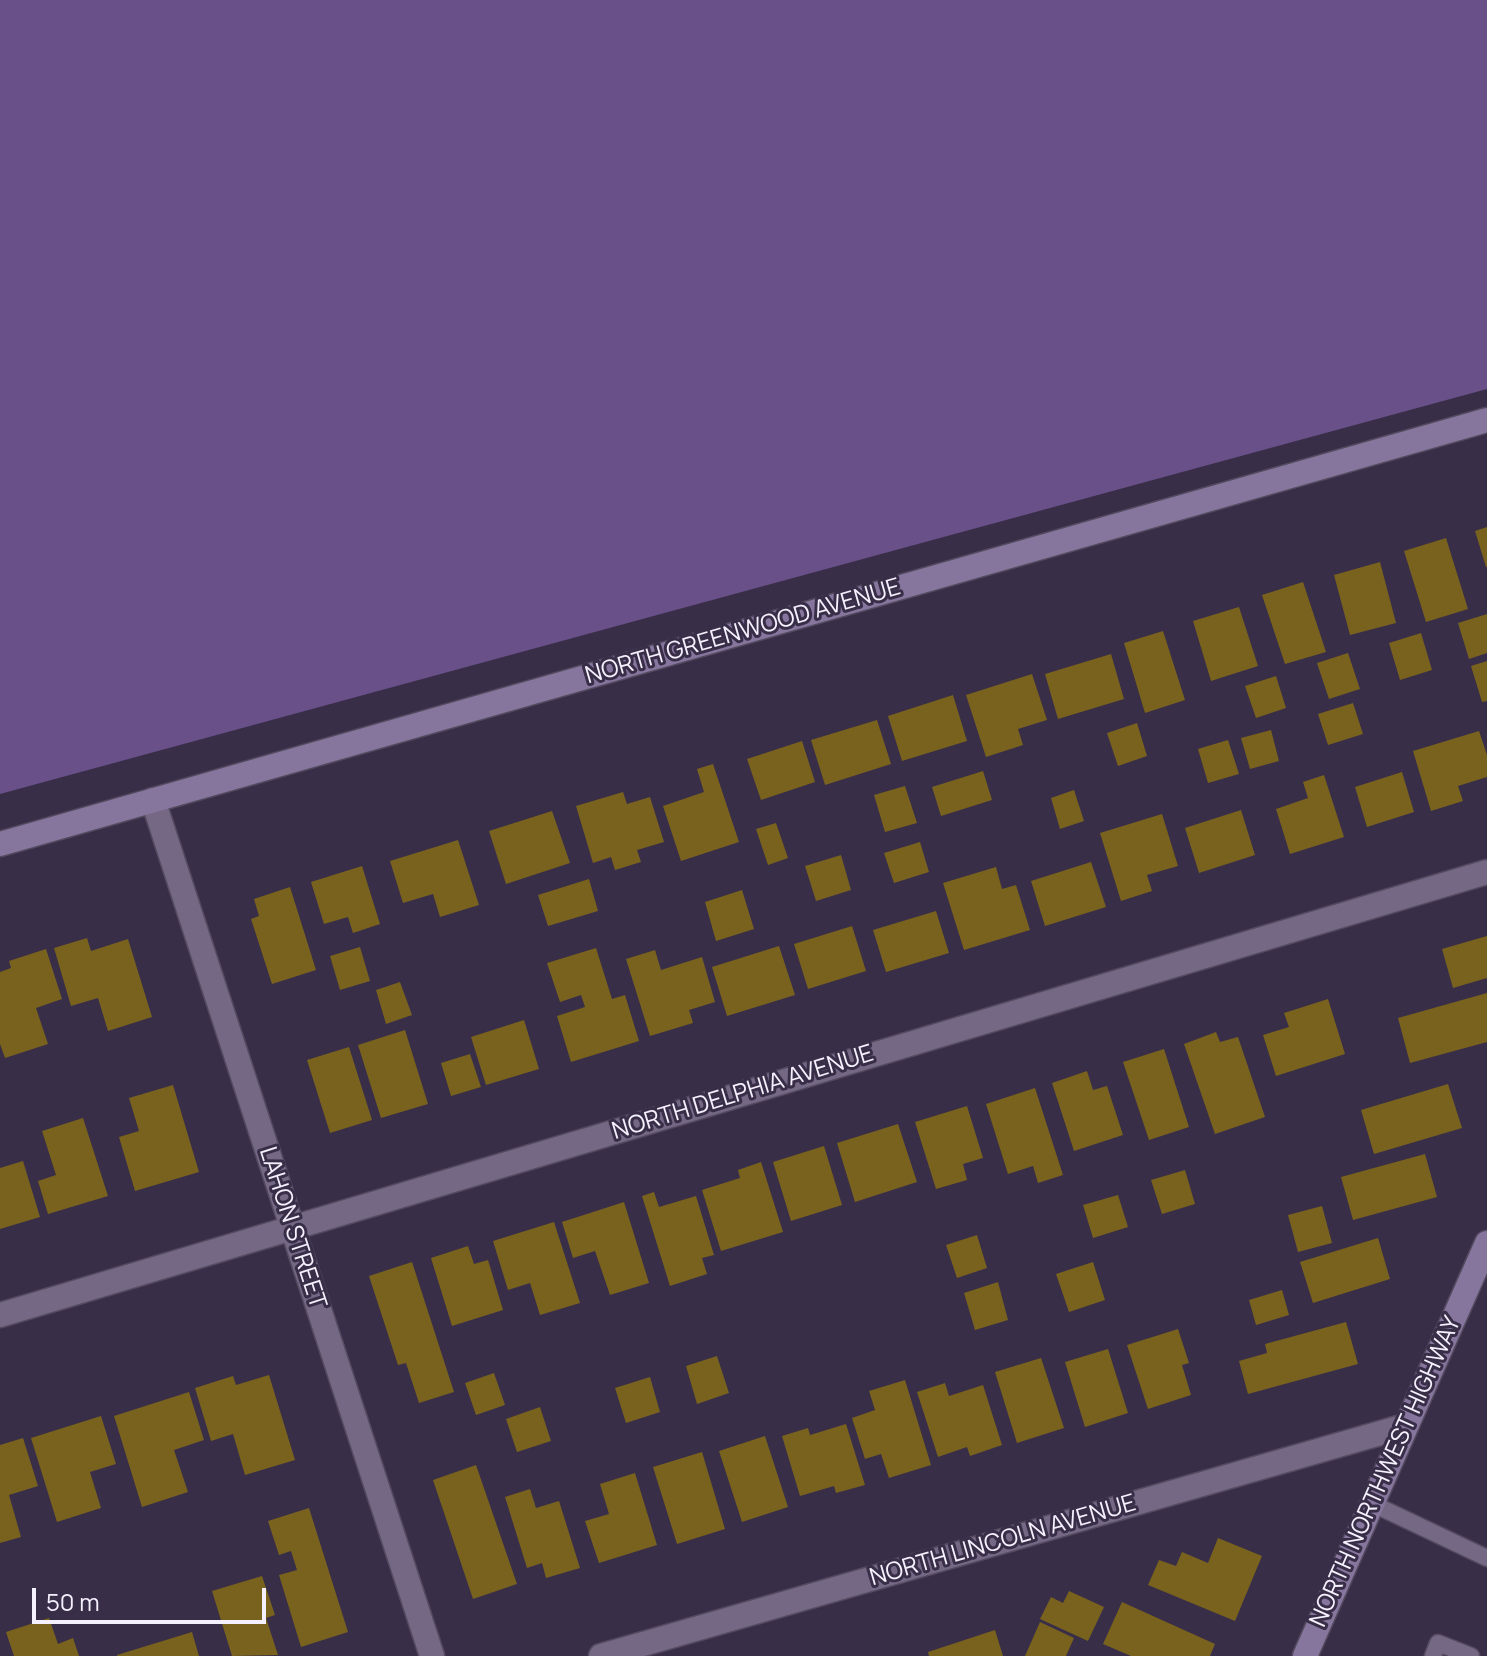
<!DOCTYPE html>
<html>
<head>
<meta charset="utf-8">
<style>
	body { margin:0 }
	#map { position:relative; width:1487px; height:1656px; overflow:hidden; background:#392e48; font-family:Manrope,sans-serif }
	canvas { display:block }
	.scale { position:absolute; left:32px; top:1588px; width:234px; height:36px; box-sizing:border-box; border:4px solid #f5f0fd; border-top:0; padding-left:10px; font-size:24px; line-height:28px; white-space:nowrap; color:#f5f0fd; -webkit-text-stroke:6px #392e48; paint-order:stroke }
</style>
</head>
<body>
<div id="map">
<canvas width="1487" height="1656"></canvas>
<div class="scale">50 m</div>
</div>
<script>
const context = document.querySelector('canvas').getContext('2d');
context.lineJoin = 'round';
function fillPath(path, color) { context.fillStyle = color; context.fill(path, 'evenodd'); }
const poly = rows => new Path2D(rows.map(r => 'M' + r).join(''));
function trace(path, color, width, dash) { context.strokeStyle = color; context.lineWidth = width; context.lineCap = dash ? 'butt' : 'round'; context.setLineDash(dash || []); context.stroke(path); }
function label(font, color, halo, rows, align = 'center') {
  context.font = font + ' Manrope,sans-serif'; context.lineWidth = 6; context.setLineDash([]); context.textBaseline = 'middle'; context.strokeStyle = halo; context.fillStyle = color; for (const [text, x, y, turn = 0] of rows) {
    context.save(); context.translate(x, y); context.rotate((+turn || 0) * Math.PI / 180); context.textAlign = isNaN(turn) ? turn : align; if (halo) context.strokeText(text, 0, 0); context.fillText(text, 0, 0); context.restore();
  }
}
fillPath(poly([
	[0,0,1487,0,1487,389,0,794]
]), '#695089');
fillPath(poly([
	[1487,527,1487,567,1486,567,1475,531],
	[1446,538,1468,609,1426,622,1404,551],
	[1380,562,1396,623,1350,635,1334,575],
	[1303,582,1326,652,1285,664,1262,595],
	[1239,607,1258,666,1211,681,1193,621],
	[1487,614,1487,653,1469,659,1458,623],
	[1163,631,1185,700,1145,713,1124,643],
	[1421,633,1432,670,1400,680,1389,643],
	[1348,653,1360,689,1329,699,1317,663],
	[1111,654,1124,699,1058,719,1045,674],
	[1487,661,1487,701,1482,702,1471,666],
	[1032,674,1047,720,1018,729,1023,745,986,757,966,695],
	[1276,676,1286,708,1256,718,1245,686],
	[953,695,967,741,902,761,888,716],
	[1353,703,1363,734,1328,745,1318,714],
	[877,720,891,764,825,785,811,740],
	[1137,723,1147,756,1118,766,1107,733],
	[1271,730,1279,761,1250,769,1241,738],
	[1479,731,1487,755,1487,777,1458,786,1463,801,1431,811,1413,751],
	[1228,740,1239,774,1208,783,1198,749],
	[802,741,815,782,761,800,747,759],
	[713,764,739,842,681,861,663,806,704,792,697,769],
	[983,771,992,800,941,816,932,787],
	[1402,772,1414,812,1367,827,1355,787],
	[1324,775,1344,837,1290,854,1276,809,1308,798,1303,782],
	[905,786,917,823,885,832,874,795],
	[1074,790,1084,821,1060,829,1051,798],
	[623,792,627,804,650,797,664,842,637,850,641,862,615,870,611,857,593,863,576,806],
	[1241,810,1255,855,1199,873,1185,828],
	[552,811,570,863,506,884,489,831],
	[1162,814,1178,866,1147,875,1152,891,1121,901,1100,833],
	[776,823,788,858,768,865,756,829],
	[458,840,479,905,440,917,433,894,403,903,390,861],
	[920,842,929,872,894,883,884,853],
	[841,855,851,890,816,901,805,866],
	[1091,862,1106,907,1045,926,1031,881],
	[362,866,380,924,353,933,348,917,324,924,311,882],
	[996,867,1002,889,1016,885,1030,930,964,950,943,883],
	[589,879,598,911,548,926,538,895],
	[290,887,316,970,272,984,251,919,259,916,254,899],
	[742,890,754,929,716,941,705,902],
	[936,911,949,953,886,972,873,930],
	[852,926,866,971,808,989,794,944],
	[1487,936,1487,978,1453,988,1442,949],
	[87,938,91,951,128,939,152,1017,108,1031,98,998,71,1006,54,948],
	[779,946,795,995,727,1016,712,967],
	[360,947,370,981,340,990,330,956],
	[596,948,612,999,625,995,639,1041,571,1062,557,1016,585,1007,581,995,560,1002,547,963],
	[46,949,62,999,36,1008,48,1044,5,1058,0,1044,0,972,11,968,9,961],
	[655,950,661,970,702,957,715,1002,689,1010,693,1023,650,1036,626,959],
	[400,982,412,1015,386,1024,376,990],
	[1487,993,1487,1042,1410,1063,1398,1018],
	[1328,999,1345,1054,1276,1076,1263,1035,1289,1027,1284,1013],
	[524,1020,539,1069,486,1085,471,1037],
	[405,1030,428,1104,381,1118,358,1045],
	[1216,1032,1220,1042,1238,1037,1265,1117,1215,1134,1184,1044],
	[349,1047,372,1120,330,1133,307,1060],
	[1164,1049,1189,1127,1149,1140,1123,1062],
	[470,1054,481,1087,451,1096,441,1063],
	[1087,1071,1093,1090,1107,1086,1123,1135,1074,1151,1052,1083],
	[1448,1084,1462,1128,1374,1154,1361,1110],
	[173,1085,199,1172,135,1191,119,1137,139,1131,129,1098],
	[1035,1088,1063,1175,1038,1183,1033,1166,1008,1174,986,1104],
	[967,1106,983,1158,963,1164,967,1180,936,1189,915,1122],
	[83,1118,108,1196,48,1214,38,1181,56,1175,42,1131],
	[898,1124,917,1182,855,1202,837,1143],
	[824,1146,842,1205,791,1221,773,1162],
	[1425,1154,1437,1197,1353,1220,1341,1177],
	[23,1161,40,1217,0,1229,0,1168],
	[761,1162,783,1232,721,1251,702,1190,740,1178,738,1170],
	[1185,1170,1195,1204,1162,1214,1151,1180],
	[654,1192,659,1207,696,1196,714,1255,702,1258,707,1274,670,1286,642,1196],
	[1118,1195,1128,1227,1093,1238,1083,1205],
	[624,1202,649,1283,610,1295,595,1251,573,1258,562,1222],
	[1322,1206,1332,1243,1298,1252,1288,1215],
	[554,1222,580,1303,540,1315,530,1283,508,1290,493,1241],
	[977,1235,987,1268,957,1278,946,1245],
	[1378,1238,1390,1279,1313,1303,1300,1262],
	[468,1246,474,1264,488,1260,503,1310,452,1326,431,1258],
	[412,1262,454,1392,419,1403,406,1363,398,1365,369,1276],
	[1093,1262,1105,1300,1069,1312,1056,1274],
	[998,1282,1008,1320,975,1330,964,1293],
	[1282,1290,1289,1315,1256,1325,1249,1300],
	[1346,1322,1358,1364,1248,1394,1239,1361,1267,1353,1265,1344],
	[1178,1329,1189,1363,1182,1365,1191,1395,1148,1409,1127,1345],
	[1108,1349,1128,1413,1085,1427,1065,1362],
	[717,1356,729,1393,697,1404,686,1366],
	[1041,1358,1064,1428,1017,1443,995,1372],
	[494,1373,505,1405,476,1415,465,1383],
	[269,1375,295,1460,245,1475,233,1434,211,1441,195,1388,233,1376,236,1385],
	[650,1377,660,1412,626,1423,615,1388],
	[905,1380,931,1465,889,1478,881,1454,865,1459,852,1418,875,1410,869,1391],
	[945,1383,949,1396,983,1385,1002,1445,970,1456,967,1447,938,1457,917,1392],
	[189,1392,204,1440,174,1450,188,1492,142,1507,114,1416],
	[540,1407,551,1441,517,1452,506,1419],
	[101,1416,116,1464,90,1472,101,1508,57,1522,31,1438],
	[846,1424,865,1485,836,1493,834,1486,800,1496,782,1436,808,1428,810,1435],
	[765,1436,788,1507,742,1522,719,1451],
	[23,1438,38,1486,9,1495,21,1537,0,1543,0,1445],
	[702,1452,725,1529,677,1544,653,1467],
	[476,1465,517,1584,473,1599,433,1480],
	[635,1473,657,1545,599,1563,585,1521,609,1514,600,1484],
	[530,1489,536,1508,559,1501,580,1568,546,1578,542,1563,527,1568,505,1497],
	[309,1508,348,1632,301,1647,279,1575,297,1570,291,1551,279,1555,268,1521],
	[1218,1538,1262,1556,1235,1621,1148,1585,1159,1560,1176,1566,1182,1552,1208,1563],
	[262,1576,275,1615,266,1618,278,1655,232,1656,212,1591],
	[1069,1591,1104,1607,1088,1641,1040,1619,1051,1597,1063,1603],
	[1122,1602,1215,1644,1210,1656,1131,1656,1103,1644],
	[49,1618,58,1644,73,1638,79,1656,14,1656,6,1632],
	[1040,1622,1074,1638,1066,1656,1025,1656],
	[995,1630,1003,1656,929,1656,928,1652],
	[192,1632,199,1656,117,1656,117,1655]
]), '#78621e');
const lane = poly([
	[1373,1504,1487,1558],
	[1433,1656,1438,1643,1471,1656]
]);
const street = poly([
	[153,800,432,1656],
	[0,1315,1487,872],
	[601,1656,1405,1426]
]);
const secondary = poly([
	[0,844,1487,420],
	[1305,1656,1487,1243]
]);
trace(lane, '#534a5f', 19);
trace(street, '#534a5f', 27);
trace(secondary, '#534a5f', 27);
trace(lane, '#746885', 16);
trace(street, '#746885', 24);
trace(secondary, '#86769d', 24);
label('24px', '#f5f0fd', '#392e48', [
	["NORTH GREENWOOD AVENUE",743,632,-16],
	["NORTH DELPHIA AVENUE",743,1093,-17],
	["LAHON STREET",292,1228,72],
	["NORTH NORTHWEST HIGHWAY",1386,1472,-66],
	["NORTH LINCOLN AVENUE",1003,1541,-16]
]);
</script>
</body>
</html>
